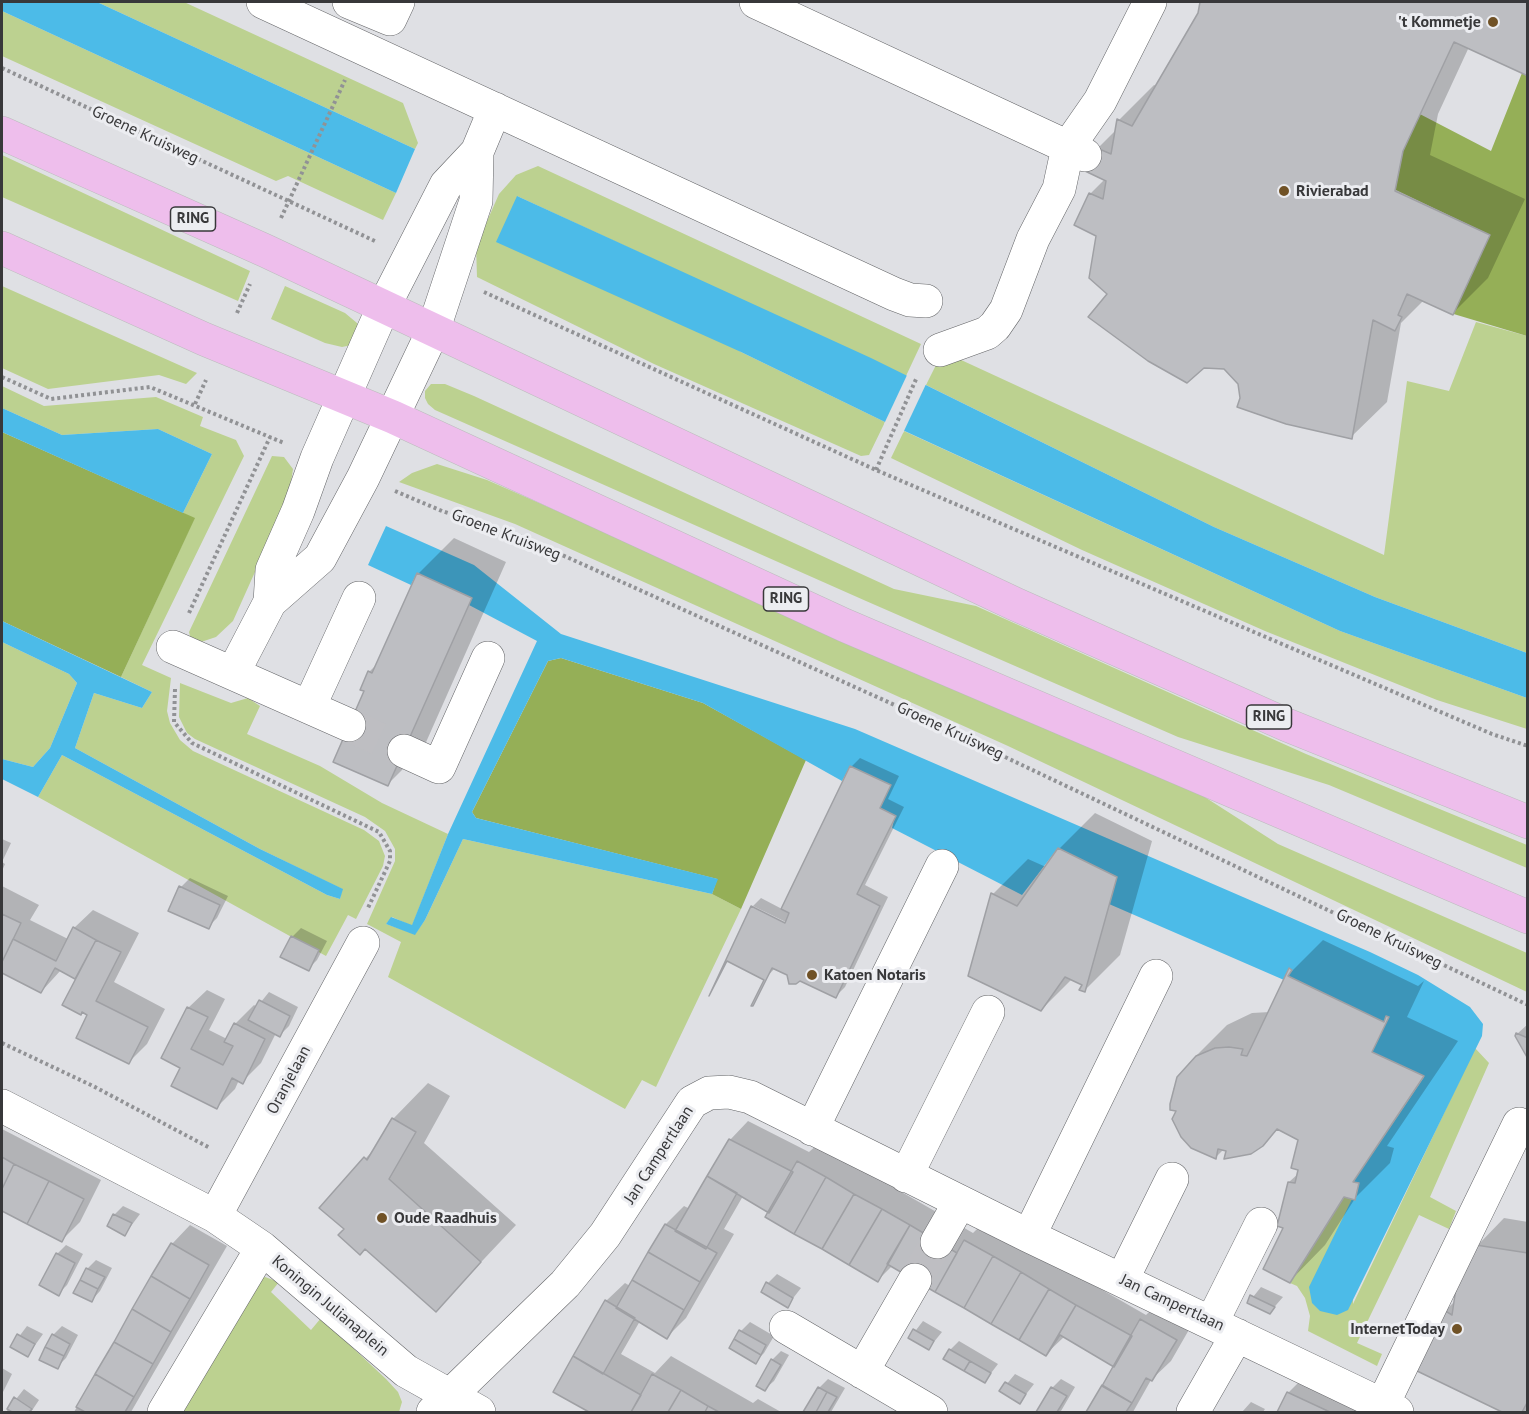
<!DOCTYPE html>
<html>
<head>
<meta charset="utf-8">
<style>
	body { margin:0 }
	#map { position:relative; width:1529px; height:1414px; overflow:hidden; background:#dfe0e4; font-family:"PT Sans",sans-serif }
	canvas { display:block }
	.frame { position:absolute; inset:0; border:3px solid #38383a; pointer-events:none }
</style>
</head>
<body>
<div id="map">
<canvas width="1529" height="1414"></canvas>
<div class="frame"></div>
</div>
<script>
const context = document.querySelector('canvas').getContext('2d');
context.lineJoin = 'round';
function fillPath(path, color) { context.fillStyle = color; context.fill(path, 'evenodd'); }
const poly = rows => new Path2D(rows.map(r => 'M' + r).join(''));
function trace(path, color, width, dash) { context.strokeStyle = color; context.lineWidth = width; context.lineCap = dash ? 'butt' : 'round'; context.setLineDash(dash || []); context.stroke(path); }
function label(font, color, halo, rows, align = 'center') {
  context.font = font + ' "PT Sans",sans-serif'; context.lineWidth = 6; context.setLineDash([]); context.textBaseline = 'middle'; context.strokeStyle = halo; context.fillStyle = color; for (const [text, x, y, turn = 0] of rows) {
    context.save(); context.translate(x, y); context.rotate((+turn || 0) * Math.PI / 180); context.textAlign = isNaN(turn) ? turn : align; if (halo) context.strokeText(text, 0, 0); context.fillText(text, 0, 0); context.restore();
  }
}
fillPath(poly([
	[97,2,184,2,403,103,418,143,415,149],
	[2,11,396,193,383,220,288,176,276,181,2,56],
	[2,155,250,271,238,301,2,197],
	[538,166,921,344,906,376,517,196,741,352,885,422,869,455,861,456,654,364,477,277,476,246,499,194,516,175],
	[2,286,197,373,186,384,159,375,48,389,2,368],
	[285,286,345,313,357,323,361,328,352,345,342,347,325,343,271,319],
	[1476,322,1527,336,1527,653,1375,597,1214,527,926,385,938,361,959,359,1384,555,1407,381,1449,391],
	[431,384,445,384,474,396,894,589,976,606,1306,754,1527,845,1527,868,1329,785,1178,737,866,601,435,410,428,404,425,398,425,391],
	[2,386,44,406,156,397,203,417,200,426,236,440,244,456,142,665,171,678,167,711,170,723,180,740,193,751,364,830,379,841,385,856,383,866,356,919,348,915,326,956,38,797,62,755,327,895,340,899,342,889,260,849,75,748,94,693,142,708,152,692,121,677,194,519,183,513,212,454,158,429,62,435,2,408],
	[904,431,1340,631,1527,698,1527,729,1437,700,1265,631,1082,550,891,458],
	[272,456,284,457,293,469,289,496,233,621,216,637,192,645,189,632],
	[437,464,487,480,1200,794,1278,844,1527,953,1527,992,1008,746,515,524,399,482,412,473],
	[2,642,69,674,77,683,50,748,33,767,2,759],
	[180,683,231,703,248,698,260,706,247,734,320,766,382,803,448,834,412,926,392,917,386,924,415,934,425,920,463,839,712,894,741,909,656,1087,642,1080,625,1109,388,977,401,942,367,924,395,861,395,849,385,831,365,817,195,739,187,733,179,717],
	[1475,1048,1489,1063,1430,1197,1456,1211,1449,1229,1419,1215,1357,1343,1382,1354,1377,1366,1308,1331,1310,1316,1305,1298,1297,1286,1290,1283,1344,1197,1352,1199,1353,1304],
	[265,1277,279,1282,271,1292,311,1330,321,1318,386,1379,398,1392,402,1402,399,1412,182,1412,259,1279]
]), '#bcd190');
fillPath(poly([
	[1527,43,1527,336,1447,312,1484,232,1396,190,1396,148,1414,111,1491,151,1522,73],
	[2,432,195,518,121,677,2,621],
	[561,658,703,703,806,760,741,909,712,894,717,879,476,818,472,812,548,661]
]), '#95af57');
fillPath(poly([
	[2,2,97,2,415,149,396,193,2,11],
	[517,196,871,358,1214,527,1375,597,1527,653,1527,698,1340,631,885,422,741,352,496,242],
	[2,408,62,435,158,429,212,454,183,513,2,432],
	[386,526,474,565,561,634,855,729,1370,952,1418,975,1470,1007,1483,1024,1482,1036,1348,1310,1337,1315,1320,1311,1312,1303,1309,1287,1352,1199,1355,1199,1359,1183,1353,1182,1424,1077,1372,1052,1389,1017,1386,1016,1384,1022,1288,976,1290,968,1284,980,1109,904,1117,877,1058,848,1022,895,892,828,895,816,880,808,890,785,850,767,842,781,703,703,561,658,548,661,472,812,476,818,718,879,712,894,463,839,425,920,415,935,386,924,391,917,412,925,448,834,537,641,469,605,471,598,417,573,411,585,368,565],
	[2,621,152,692,142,708,94,693,75,748,260,849,343,889,340,899,327,895,62,755,38,797,2,779,2,759,33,767,50,748,77,683,69,674,2,642]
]), '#4cbbe8');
fillPath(poly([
	[908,373,927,382,903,433,884,424]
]), '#dfe0e4');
fillPath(poly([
	[1201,2,1528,2,1528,74,1469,47,1438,114,1430,155,1525,199,1488,278,1453,313,1424,300,1401,323,1387,402,1351,437,1241,398,1239,383,1225,368,1109,294,1090,194,1105,179,1098,148,1117,129,1119,120,1154,85,1157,86,1199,13],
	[454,538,506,562,423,749,388,784,366,690,369,672,378,663,418,574],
	[860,758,899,776,888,799,904,807,865,885,888,897,845,987,836,996,775,968,765,979,752,907,761,898,782,909,851,767],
	[753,906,792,925,791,928,753,909],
	[1095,813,1152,841,1120,955,1085,990,1084,984,1072,979,1041,1010,993,894,1028,859,1046,867,1059,849],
	[2,839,11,843,2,862,5,864,2,871],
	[190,878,228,896,217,918,208,927,181,887],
	[2,886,39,905,30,920,68,939,74,928,93,910,139,933,114,982,165,1009,147,1044,129,1062,89,1014,77,979,61,970,41,992,2,972],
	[301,928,327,941,317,960,308,969,292,937],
	[1323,940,1418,986,1424,981,1407,1017,1458,1041,1387,1146,1394,1148,1390,1163,1356,1197,1325,1245,1290,1281,1285,1227,1289,1182,1299,1173,1300,1139,1278,1128,1256,1149,1231,1158,1226,1158,1228,1150,1224,1149,1216,1157,1178,1110,1172,1109,1173,1090,1178,1078,1191,1061,1227,1025,1252,1013,1270,1012,1287,976],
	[207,990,225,999,209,1030,227,1039,235,1024,254,1005,257,1007,269,992,298,1007,289,1026,280,1035,276,1033,261,1063,242,1082,239,1080,235,1089,217,1107,182,1067,188,1008],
	[1528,1024,1528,1055,1517,1034],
	[428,1083,450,1096,424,1143,516,1225,436,1310,321,1208,376,1147,393,1119],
	[748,1121,809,1152,818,1144,973,1233,984,1222,1146,1315,1160,1301,1194,1321,1171,1361,1151,1380,1133,1412,1088,1412,1116,1366,1065,1336,1046,1354,892,1266,878,1280,743,1196,724,1229,734,1234,686,1318,667,1337,640,1321,621,1354,655,1373,671,1356,753,1403,758,1399,781,1412,592,1412,555,1391,606,1301,625,1283,630,1286,666,1224,684,1206,690,1209,730,1140],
	[2,1129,101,1180,80,1222,62,1240,2,1210],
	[123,1206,140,1214,125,1234,114,1215],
	[1504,1218,1528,1222,1528,1409,1524,1412,1506,1412,1417,1370,1445,1311,1455,1301,1477,1246],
	[190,1225,227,1246,131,1412,74,1412,172,1244],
	[66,1245,83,1254,67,1285,58,1294,57,1254],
	[96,1260,112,1268,100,1291,92,1300,87,1269],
	[777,1274,801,1288,787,1306,768,1283],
	[1261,1287,1283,1297,1270,1312,1249,1302],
	[923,1321,942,1332,929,1348,910,1338],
	[750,1322,774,1336,764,1353,755,1362,731,1348,741,1331],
	[27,1326,43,1334,28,1355,12,1346],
	[62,1326,78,1335,66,1358,57,1367,53,1335],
	[959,1341,998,1364,985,1381,950,1350],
	[781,1351,789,1355,774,1381,765,1389,772,1360],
	[1316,1365,1413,1412,1279,1412,1288,1393],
	[2,1368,12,1374,2,1394],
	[1015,1374,1034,1384,1020,1402,1001,1391],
	[828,1379,845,1388,831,1412,805,1412,819,1388],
	[1061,1379,1075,1387,1061,1411,1038,1412,1052,1388],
	[24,1389,39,1400,31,1412,6,1412],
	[1251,1402,1265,1409,1263,1412,1242,1412]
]), '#0003');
const building = poly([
	[1200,2,1528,2,1528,76,1454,42,1403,151,1395,191,1490,235,1453,315,1407,294,1398,315,1402,317,1395,331,1373,320,1352,439,1286,424,1237,407,1240,398,1238,384,1224,369,1204,368,1187,383,1148,361,1088,317,1107,294,1089,278,1096,236,1074,225,1089,193,1103,199,1106,181,1085,171,1097,148,1111,154,1117,119,1132,126,1198,13,1200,2],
	[417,573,472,598,388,786,333,762,364,691,360,690,368,671,372,673,417,573],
	[850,766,891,785,880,808,896,816,857,894,880,906,836,998,800,981,796,984,789,984,787,975,772,968,753,1006,751,1006,764,980,727,961,709,996,751,906,785,923,789,913,781,909,850,766],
	[1058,848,1117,877,1085,992,1079,990,1082,985,1065,977,1041,1011,968,976,991,893,1017,906,1058,848],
	[179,886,220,905,209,929,168,911,179,886],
	[2,914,21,923,2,962,2,914],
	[73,927,96,940,75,979,55,968,41,993,2,973,2,962,13,939,56,961,73,927],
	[291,936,319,950,309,971,280,957,291,936],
	[96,940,121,952,96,1001,148,1027,129,1064,76,1038,87,1015,82,1012,81,1015,62,1005,96,940],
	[1289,968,1292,970,1288,976,1384,1022,1386,1016,1389,1017,1372,1052,1424,1076,1353,1182,1359,1183,1355,1200,1344,1197,1290,1283,1263,1269,1283,1228,1277,1226,1288,1182,1295,1183,1298,1170,1291,1168,1298,1140,1277,1129,1263,1146,1251,1154,1224,1159,1226,1151,1218,1149,1216,1159,1191,1148,1181,1137,1172,1119,1176,1111,1170,1110,1170,1104,1177,1077,1196,1056,1215,1048,1229,1047,1243,1049,1241,1055,1247,1056,1289,968],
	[259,1000,290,1016,280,1037,248,1020,259,1000],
	[187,1007,208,1017,191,1049,223,1065,233,1046,224,1042,234,1023,265,1039,243,1084,232,1078,217,1109,171,1086,180,1068,161,1058,187,1007],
	[1516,1033,1528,1038,1528,1059,1515,1036,1516,1033],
	[392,1118,416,1132,389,1179,481,1262,436,1312,365,1249,360,1255,338,1235,344,1229,319,1208,364,1157,367,1160,392,1118],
	[729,1139,793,1172,769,1213,707,1176,729,1139],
	[2,1157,14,1164,2,1189,2,1157],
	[797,1161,826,1177,794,1234,765,1217,797,1161],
	[14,1164,49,1181,27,1224,2,1211,2,1189,14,1164],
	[707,1176,737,1193,706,1249,675,1231,707,1176],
	[826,1177,854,1194,822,1249,794,1234,826,1177],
	[49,1181,84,1199,62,1242,27,1224,49,1181],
	[854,1194,882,1209,849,1265,822,1249,854,1194],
	[882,1209,910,1225,878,1282,849,1265,882,1209],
	[113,1214,132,1223,125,1236,107,1226,113,1214],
	[665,1224,717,1253,700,1282,648,1252,665,1224],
	[910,1225,957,1253,935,1292,887,1264,910,1225],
	[964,1240,993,1256,964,1308,935,1292,964,1240],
	[171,1243,209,1265,190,1299,151,1276,171,1243],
	[1476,1245,1528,1253,1528,1401,1522,1412,1502,1412,1415,1370,1444,1310,1452,1315,1456,1288,1476,1245],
	[648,1252,700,1282,684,1310,632,1280,648,1252],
	[56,1253,75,1263,59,1296,39,1285,56,1253],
	[993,1256,1021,1272,991,1324,964,1308,993,1256],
	[86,1268,105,1277,98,1289,80,1280,86,1268],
	[1021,1272,1049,1289,1019,1340,991,1324,1021,1272],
	[151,1276,190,1299,171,1332,132,1309,151,1276],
	[80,1280,98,1289,92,1302,73,1293,80,1280],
	[632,1280,684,1310,667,1339,616,1308,632,1280],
	[766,1282,793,1298,788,1308,761,1292,766,1282],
	[1049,1289,1076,1305,1046,1356,1019,1340,1049,1289],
	[1250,1295,1275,1307,1270,1314,1247,1303,1250,1295],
	[605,1300,635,1318,603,1374,573,1356,605,1300],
	[1076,1305,1132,1336,1114,1367,1060,1335,1046,1356,1076,1305],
	[132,1309,171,1332,153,1364,114,1342,132,1309],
	[1140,1319,1177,1340,1152,1381,1146,1378,1132,1403,1102,1386,1140,1319],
	[913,1329,934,1341,929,1350,908,1338,913,1329],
	[739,1330,766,1345,761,1355,734,1339,739,1330],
	[17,1334,35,1344,28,1357,10,1347,17,1334],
	[52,1334,70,1344,64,1356,45,1347,52,1334],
	[734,1339,761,1355,756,1364,729,1348,734,1339],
	[114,1342,153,1364,134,1397,95,1374,114,1342],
	[45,1347,64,1356,58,1369,39,1360,45,1347],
	[949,1349,970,1361,964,1371,943,1359,949,1349],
	[573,1356,641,1395,631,1412,589,1412,553,1392,573,1356],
	[771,1359,781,1365,765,1391,756,1386,771,1359],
	[970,1361,991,1373,985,1383,964,1371,970,1361],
	[95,1374,134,1397,125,1412,85,1412,76,1407,95,1374],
	[652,1374,681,1390,668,1412,631,1412,652,1374],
	[1005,1382,1026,1394,1020,1404,999,1391,1005,1382],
	[1102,1385,1132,1403,1126,1412,1086,1412,1102,1385],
	[818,1387,827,1392,816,1412,803,1412,818,1387],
	[1051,1387,1067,1396,1057,1412,1036,1412,1051,1387],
	[681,1390,708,1406,705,1412,668,1412,681,1390],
	[827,1392,837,1397,828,1412,816,1412,827,1392],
	[1287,1392,1330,1412,1277,1412,1287,1392],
	[14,1397,32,1409,29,1412,12,1412,7,1409,14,1397],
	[708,1406,719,1412,705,1412,708,1406]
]);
fillPath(building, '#bdbec2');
trace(building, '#9fa0a4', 1.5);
trace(poly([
	[349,725,404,751],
	[915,1280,937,1242]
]), '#bebec2', 33, [33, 16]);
const minor = poly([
	[263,2,894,294,910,300,926,301],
	[349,2,390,19,398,2],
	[756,2,1085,155],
	[940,350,987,333,995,326,1006,310,1033,239,1059,189,1068,147,1100,101,1150,2],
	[270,602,272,570,298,511,317,458,383,308,446,185,477,152],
	[173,647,349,725],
	[233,673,270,602,320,558,363,478,433,331,476,201,477,152,495,109],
	[309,707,359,598],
	[404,751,439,767,488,658],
	[2,1106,215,1216,262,1248],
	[812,1129,942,866],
	[906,1176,988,1012],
	[215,1216,363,943],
	[1029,1236,1156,976],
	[937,1242,960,1202],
	[1122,1280,1172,1179],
	[1212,1322,1261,1224],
	[786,1327,931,1412],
	[862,1372,915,1280],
	[1382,1406,1519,1124],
	[164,1412,262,1248,406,1371,479,1412],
	[433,1412,565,1284,605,1235,692,1102,709,1093,729,1092,750,1097,1029,1236,1397,1412],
	[1193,1412,1237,1335]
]);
const major = poly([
	[2,133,266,251,1015,604,1287,725,1528,822],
	[2,248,204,339,393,417,844,625,1528,917]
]);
trace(minor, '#636467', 34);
trace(major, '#bbbbbc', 34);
trace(poly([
	[2,68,377,242],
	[281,218,345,80],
	[484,292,876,470,1492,734,1528,746],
	[237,313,250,284],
	[2,377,51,399,150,387,284,443],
	[195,404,206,380],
	[876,470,917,377],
	[395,491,442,511,520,536,908,711,1528,1005],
	[189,613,270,437],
	[175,689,174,722,192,743,379,832,390,851,390,861,368,908],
	[2,1043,93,1086,210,1148]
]), '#919295', 4, [3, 3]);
trace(minor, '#fff', 33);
trace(major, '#eebeec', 33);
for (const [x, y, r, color] of [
	[1493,22,6,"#705226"],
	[1284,191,6,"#705226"],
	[812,975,6,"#705226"],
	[382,1218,6,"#705226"],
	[1457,1329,6,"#705226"]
]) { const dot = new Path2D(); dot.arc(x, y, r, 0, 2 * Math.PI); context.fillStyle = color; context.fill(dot); trace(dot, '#ecedf1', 2); }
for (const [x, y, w] of [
	[193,219,45],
	[786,599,45],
	[1269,717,45]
]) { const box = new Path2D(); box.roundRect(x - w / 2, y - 12, w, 24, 4.5); context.fillStyle = '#ecedf1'; context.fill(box); trace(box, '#38383a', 1.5); }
label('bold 15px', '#38383a', null, [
	["RING",193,219],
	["RING",786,599],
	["RING",1269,717]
]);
label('bold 16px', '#38383a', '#ecedf1', [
	["'t Kommetje",1481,22,"right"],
	["Rivierabad",1296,191],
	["Katoen Notaris",824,975],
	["Oude Raadhuis",394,1218],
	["InternetToday",1445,1329,"right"]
], 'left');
label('16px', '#38383a', '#ecedf1', [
	["Groene Kruisweg",145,135,25],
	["Groene Kruisweg",506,535,21],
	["Groene Kruisweg",950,731,25],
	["Groene Kruisweg",1389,939,26],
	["Oranjelaan",289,1080,-62],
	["Jan Campertlaan",659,1155,-57],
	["Jan Campertlaan",1172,1303,25],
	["Koningin Julianaplein",330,1306,40]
]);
</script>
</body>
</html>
